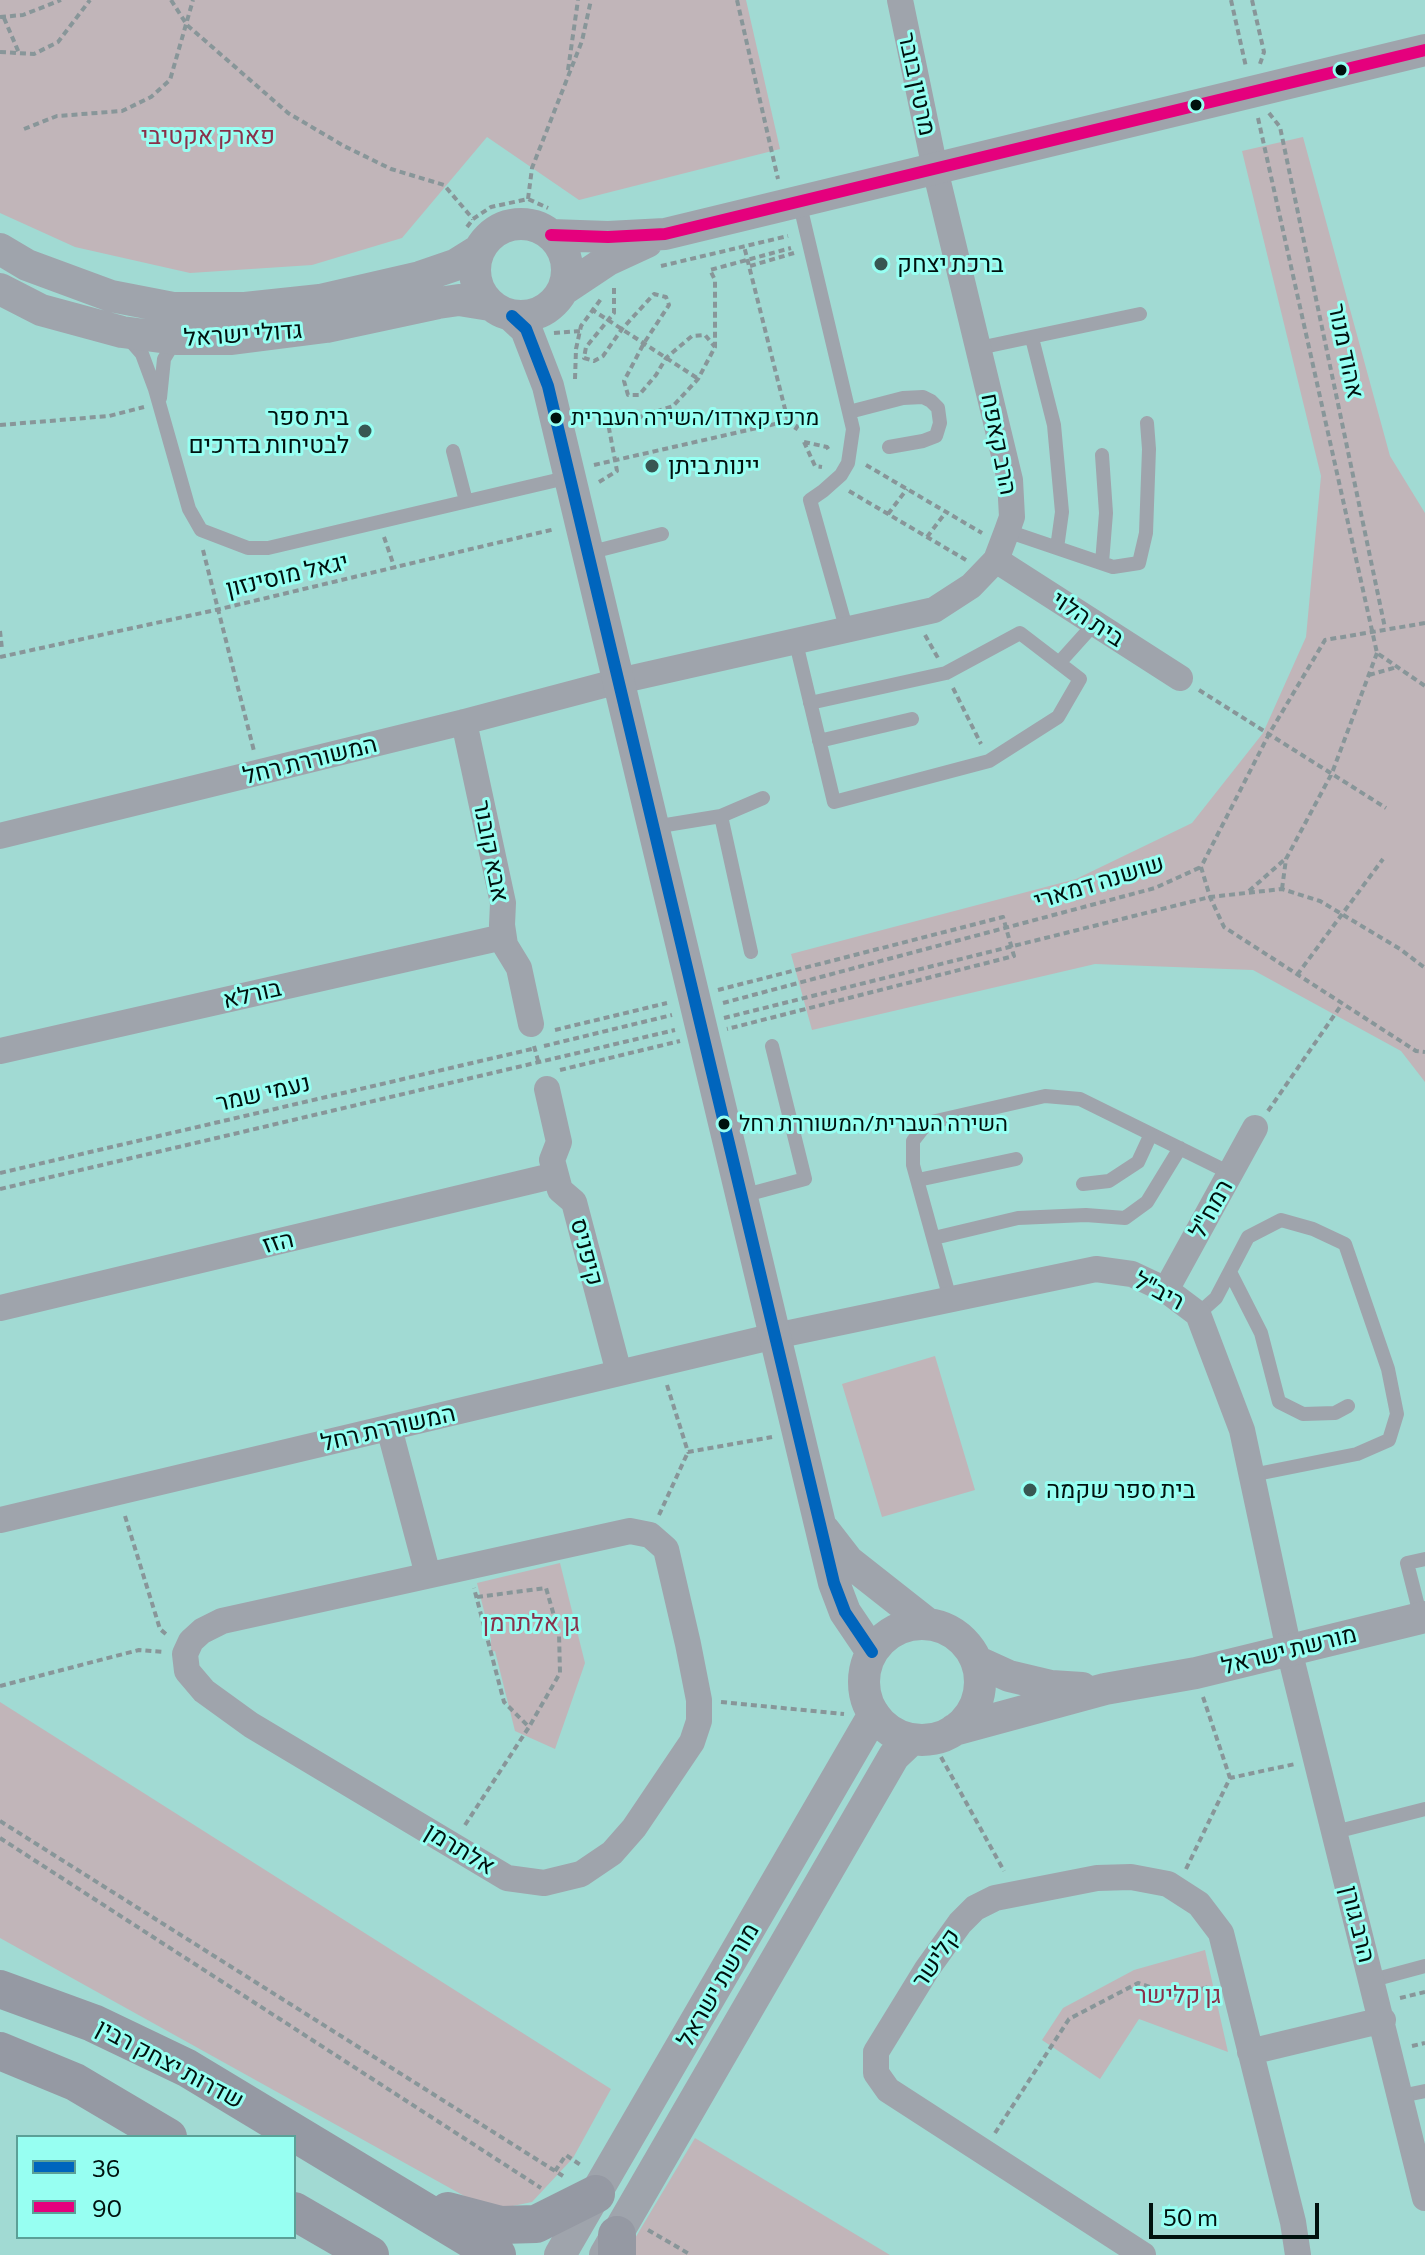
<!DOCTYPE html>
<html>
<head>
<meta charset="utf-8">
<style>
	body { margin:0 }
	#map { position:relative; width:1425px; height:2255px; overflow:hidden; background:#a1dad3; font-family:Commissioner,sans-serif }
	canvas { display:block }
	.legend { position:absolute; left:16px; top:2135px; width:280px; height:104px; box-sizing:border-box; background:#97fff2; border:2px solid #5ba097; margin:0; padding:10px 14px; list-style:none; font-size:24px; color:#00110e }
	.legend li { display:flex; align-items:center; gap:16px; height:40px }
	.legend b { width:40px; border:2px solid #5ba097 }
	.scale { position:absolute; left:1149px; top:2203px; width:170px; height:36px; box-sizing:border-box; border:4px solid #00110e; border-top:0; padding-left:10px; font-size:24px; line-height:28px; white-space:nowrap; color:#00110e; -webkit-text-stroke:6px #97fff2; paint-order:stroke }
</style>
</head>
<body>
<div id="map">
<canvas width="1425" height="2255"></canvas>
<ul class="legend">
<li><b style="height:10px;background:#0065bd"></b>36</li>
<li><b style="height:10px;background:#e5007d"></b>90</li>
</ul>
<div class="scale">50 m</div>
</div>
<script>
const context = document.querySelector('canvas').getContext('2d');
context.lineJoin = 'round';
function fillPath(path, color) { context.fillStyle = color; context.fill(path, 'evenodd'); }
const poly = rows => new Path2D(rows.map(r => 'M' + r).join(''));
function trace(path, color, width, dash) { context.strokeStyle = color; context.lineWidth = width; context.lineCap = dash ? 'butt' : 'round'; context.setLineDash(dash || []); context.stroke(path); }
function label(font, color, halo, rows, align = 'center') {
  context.font = font + ' Commissioner,Heebo,sans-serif'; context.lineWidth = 6; context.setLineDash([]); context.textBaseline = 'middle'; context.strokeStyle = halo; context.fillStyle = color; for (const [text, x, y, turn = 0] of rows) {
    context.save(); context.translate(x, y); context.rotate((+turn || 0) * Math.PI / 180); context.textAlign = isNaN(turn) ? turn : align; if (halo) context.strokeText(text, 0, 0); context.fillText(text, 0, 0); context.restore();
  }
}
fillPath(poly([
	[0,0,746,0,780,149,579,200,487,137,402,238,312,265,190,273,75,247,0,213],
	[1303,137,1390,456,1425,513,1425,1082,1401,1051,1253,970,1095,964,812,1030,791,954,1076,879,1192,823,1263,733,1306,637,1321,476,1242,151],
	[935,1356,975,1490,882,1517,842,1384],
	[560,1563,585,1663,555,1749,515,1731,495,1651,491,1652,491,1639,477,1583],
	[0,1702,611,2089,573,2158,532,2202,503,2208,466,2197,0,1938],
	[1205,1950,1228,2052,1139,2019,1100,2079,1042,2040,1063,2008,1134,1970],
	[695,2138,890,2255,629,2255,628,2250]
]), '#c1b5b9');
trace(poly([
	[171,0,187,25,288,113,344,146,391,169,444,185,473,219],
	[737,0,778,179],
	[1231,0,1246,67],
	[1252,0,1264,52,1260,64],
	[0,17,23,15,61,0],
	[4,18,19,53],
	[0,52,34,54,58,42,90,0],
	[568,70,578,0],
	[1269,113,1280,127,1385,628],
	[1258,118,1377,653,1425,686],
	[24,129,57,116,122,111,151,97,170,80,193,0],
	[528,199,532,168,582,41,591,0],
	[467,227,473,219,491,207,528,199,548,208],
	[661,266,788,236],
	[750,266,794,253],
	[614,288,614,313,586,347,584,358,594,361,603,356,622,329,654,294,666,297,669,305,644,343,624,381,628,395,639,395,656,375,666,358,692,336,705,335,715,347],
	[591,309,697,378],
	[554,333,580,331],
	[575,379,576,349,581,326,601,299],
	[0,425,109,416,144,407],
	[795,430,802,419],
	[804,442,815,466,822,467],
	[804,442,827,447,830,452],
	[594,465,788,421,744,246],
	[866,465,982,533],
	[599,482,617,471,608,423,622,423,673,406,698,379,715,347,715,280,710,270,791,248],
	[849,491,966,560],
	[888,514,907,489],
	[384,537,395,569],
	[927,537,946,512],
	[203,550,254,751],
	[1425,623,1325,640,1269,734,1201,867,1210,897,1224,927,1416,1051,1425,1052],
	[0,631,2,649],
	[925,635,938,658],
	[0,657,220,609,555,529],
	[1369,675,1397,667],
	[953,688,981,744],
	[1199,690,1386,808],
	[1282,889,1286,859,1332,773,1377,653],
	[1249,891,1284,860],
	[1297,975,1383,859],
	[718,990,1003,917,1014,956,727,1029],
	[723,1003,1155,888,1201,867],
	[724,1018,1210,897,1282,889,1320,901,1400,949,1425,968],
	[555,1030,667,1003],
	[534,1046,539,1064],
	[544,1046,672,1015],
	[560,1070,680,1041],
	[1268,1111,1342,1004],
	[0,1173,532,1049],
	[0,1189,675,1030],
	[667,1385,688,1452,772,1437],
	[659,1515,688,1452],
	[125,1516,160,1629,167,1635],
	[477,1597,546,1588,559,1633,560,1673,529,1727],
	[0,1686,139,1650,163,1652],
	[1203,1697,1230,1778],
	[721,1702,844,1714],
	[941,1757,1004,1871],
	[0,1821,563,2176],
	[465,1825,529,1727,504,1702,474,1588],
	[0,1838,541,2188],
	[1186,1869,1230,1778,1295,1764],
	[1400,1998,1425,1992],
	[1412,2046,1425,2043],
	[995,2133,1069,2019,1138,1983,1175,1995,1209,1987],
	[555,2171,566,2155,582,2166],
	[648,2230,691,2255]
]), '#889699', 4, [6, 4]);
trace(poly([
	[799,201,853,429,848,463,841,475,823,491,810,500,847,631],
	[128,338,142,354,155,389,189,509,201,530,248,548,268,548,570,477],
	[1032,338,1054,425,1062,512,1057,548],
	[979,348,1140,314],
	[160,398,164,359,176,339],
	[849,412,903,398,923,397,931,401,938,408,940,423,936,436,923,441,889,447],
	[453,451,466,501],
	[1007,531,1113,567,1139,563,1146,533,1149,449,1147,423],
	[588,553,662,534],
	[1102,563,1106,513,1102,455],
	[796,643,834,802,989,761,1058,717,1080,679,1020,633,946,673,810,703],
	[1059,663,1095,623],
	[819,741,912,719],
	[721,816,751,952],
	[654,827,721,816,763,798],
	[918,1180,1016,1159],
	[1083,1184,1109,1181,1138,1162,1151,1134],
	[742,1196,805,1179,772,1046],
	[934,1238,1018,1218,1086,1215,1125,1218,1147,1202,1180,1148],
	[1230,1272,1261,1333,1279,1402,1303,1414,1335,1413,1348,1406],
	[950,1299,913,1165,913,1141,927,1123,1045,1096,1080,1099,1230,1173],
	[1198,1314,1216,1298,1248,1237,1281,1220,1313,1229,1345,1244,1388,1369,1397,1414,1389,1440,1357,1454,1252,1475],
	[1421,1618,1407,1563,1425,1559],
	[1335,1832,1425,1809],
	[1373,1980,1425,1966],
	[1401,2096,1425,2091]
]), '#9fa4ac', 14);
trace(poly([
	[996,560,1180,678],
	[464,722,503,903,502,925,505,945,519,968,531,1024],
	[0,836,464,722,619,681,934,610,971,586,996,560,1007,531,1012,517,1010,480,935,169,900,0],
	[0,1051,503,937],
	[547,1089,559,1142,552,1160,560,1190,574,1202,619,1373],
	[1166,1290,1255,1128],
	[0,1308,556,1175],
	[389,1428,428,1575],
	[0,1520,775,1336,1096,1269,1132,1274,1166,1290,1198,1314,1242,1430,1289,1650,1425,2198],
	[630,1531,650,1535,666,1549,688,1644,699,1700,699,1721,692,1742,634,1828,612,1853,581,1874,544,1883,507,1878,251,1725,204,1691,187,1671,185,1654,191,1641,202,1631,222,1621,630,1531],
	[1250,2052,1383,2020],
	[1143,2255,888,2090,876,2073,876,2052,927,1969,960,1923,975,1908,995,1898,1097,1878,1131,1877,1168,1884,1199,1904,1221,1933,1293,2222,1298,2255]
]), '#9fa4ac', 26);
trace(poly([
	'475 270a46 46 0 1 1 92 0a46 46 0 1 1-92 0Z',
	[551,235,608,237,665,234,1425,50],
	[0,249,27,265,111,296,173,308,245,308,320,300,420,277,455,265,479,250],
	[0,289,41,310,122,332,176,339,232,339,326,327,438,303,459,300,490,305],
	[563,290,608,260,647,242],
	[512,316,526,329,548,386,834,1583,845,1612,872,1652],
	[824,1530,848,1561,928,1624],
	'864 1682a58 58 0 1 1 116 0a58 58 0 1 1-116 0Z',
	[976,1661,1009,1676,1051,1686,1082,1688],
	[954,1730,1105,1689,1196,1673,1425,1617],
	[560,2255,874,1714],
	[605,2255,894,1756,912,1739]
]), '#9fa4ac', 32);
trace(poly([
	[0,1989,93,2023,187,2068,497,2255],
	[0,2051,75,2082,168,2137],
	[294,2211,370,2255],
	[448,2211,501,2225,536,2224,596,2194],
	[617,2235,617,2255]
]), '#9599a3', 38);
trace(poly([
	[512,316,526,329,548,386,834,1583,845,1612,872,1652]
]), '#0065bd', 12);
trace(poly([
	[551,235,608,237,665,234,1425,50]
]), '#e5007d', 12);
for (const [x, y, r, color] of [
	[1341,70,7,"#00110e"],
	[1196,105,7,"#00110e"],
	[881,264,8,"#385753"],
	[556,418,7,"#00110e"],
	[365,431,8,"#385753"],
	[652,466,8,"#385753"],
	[724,1124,7,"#00110e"],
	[1030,1490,8,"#385753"]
]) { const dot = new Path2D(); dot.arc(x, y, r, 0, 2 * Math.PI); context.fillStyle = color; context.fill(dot); trace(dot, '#97fff2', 3); }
label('22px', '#00110e', '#97fff2', [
	["מרכז קארדו/השירה העברית",571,418],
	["השירה העברית/המשוררת רחל",739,1124]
], 'left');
label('24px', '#00110e', '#97fff2', [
	["מרטין בובר",917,84,78],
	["גדולי ישראל",243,334,-4],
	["אהוד מנור",1346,351,78],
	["הרב קאפח",999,444,79],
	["יגאל מוסינזון",287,575,-13],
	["בית הלוי",1088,619,33],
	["המשוררת רחל",310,760,-14],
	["אבא קובנר",491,851,79],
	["שושנה דמארי",1099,882,-17],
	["בורלא",252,994,-13],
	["נעמי שמר",263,1093,-13],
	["רמח\"ל",1211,1209,-61],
	["הזז",278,1242,-13],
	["קיפניס",587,1252,75],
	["ריב\"ל",1159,1291,28],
	["המשוררת רחל",388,1428,-13],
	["מורשת ישראל",1289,1650,-14],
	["אלתרמן",460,1849,31],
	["הרב גורן",1358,1924,76],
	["קלישר",936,1958,-56],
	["מורשת ישראל",718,1985,-60],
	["שדרות יצחק רבין",170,2064,28]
]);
label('24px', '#8a314a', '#97fff2', [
	["פארק אקטיבי",208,136],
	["גן אלתרמן",531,1623],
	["גן קלישר",1178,1995]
]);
label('24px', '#00110e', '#97fff2', [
	["ברכת יצחק",897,264],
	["בית ספר",349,417,"right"],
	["לבטיחות בדרכים",349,445,"right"],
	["יינות ביתן",668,466],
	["בית ספר שקמה",1046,1490]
], 'left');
</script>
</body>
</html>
